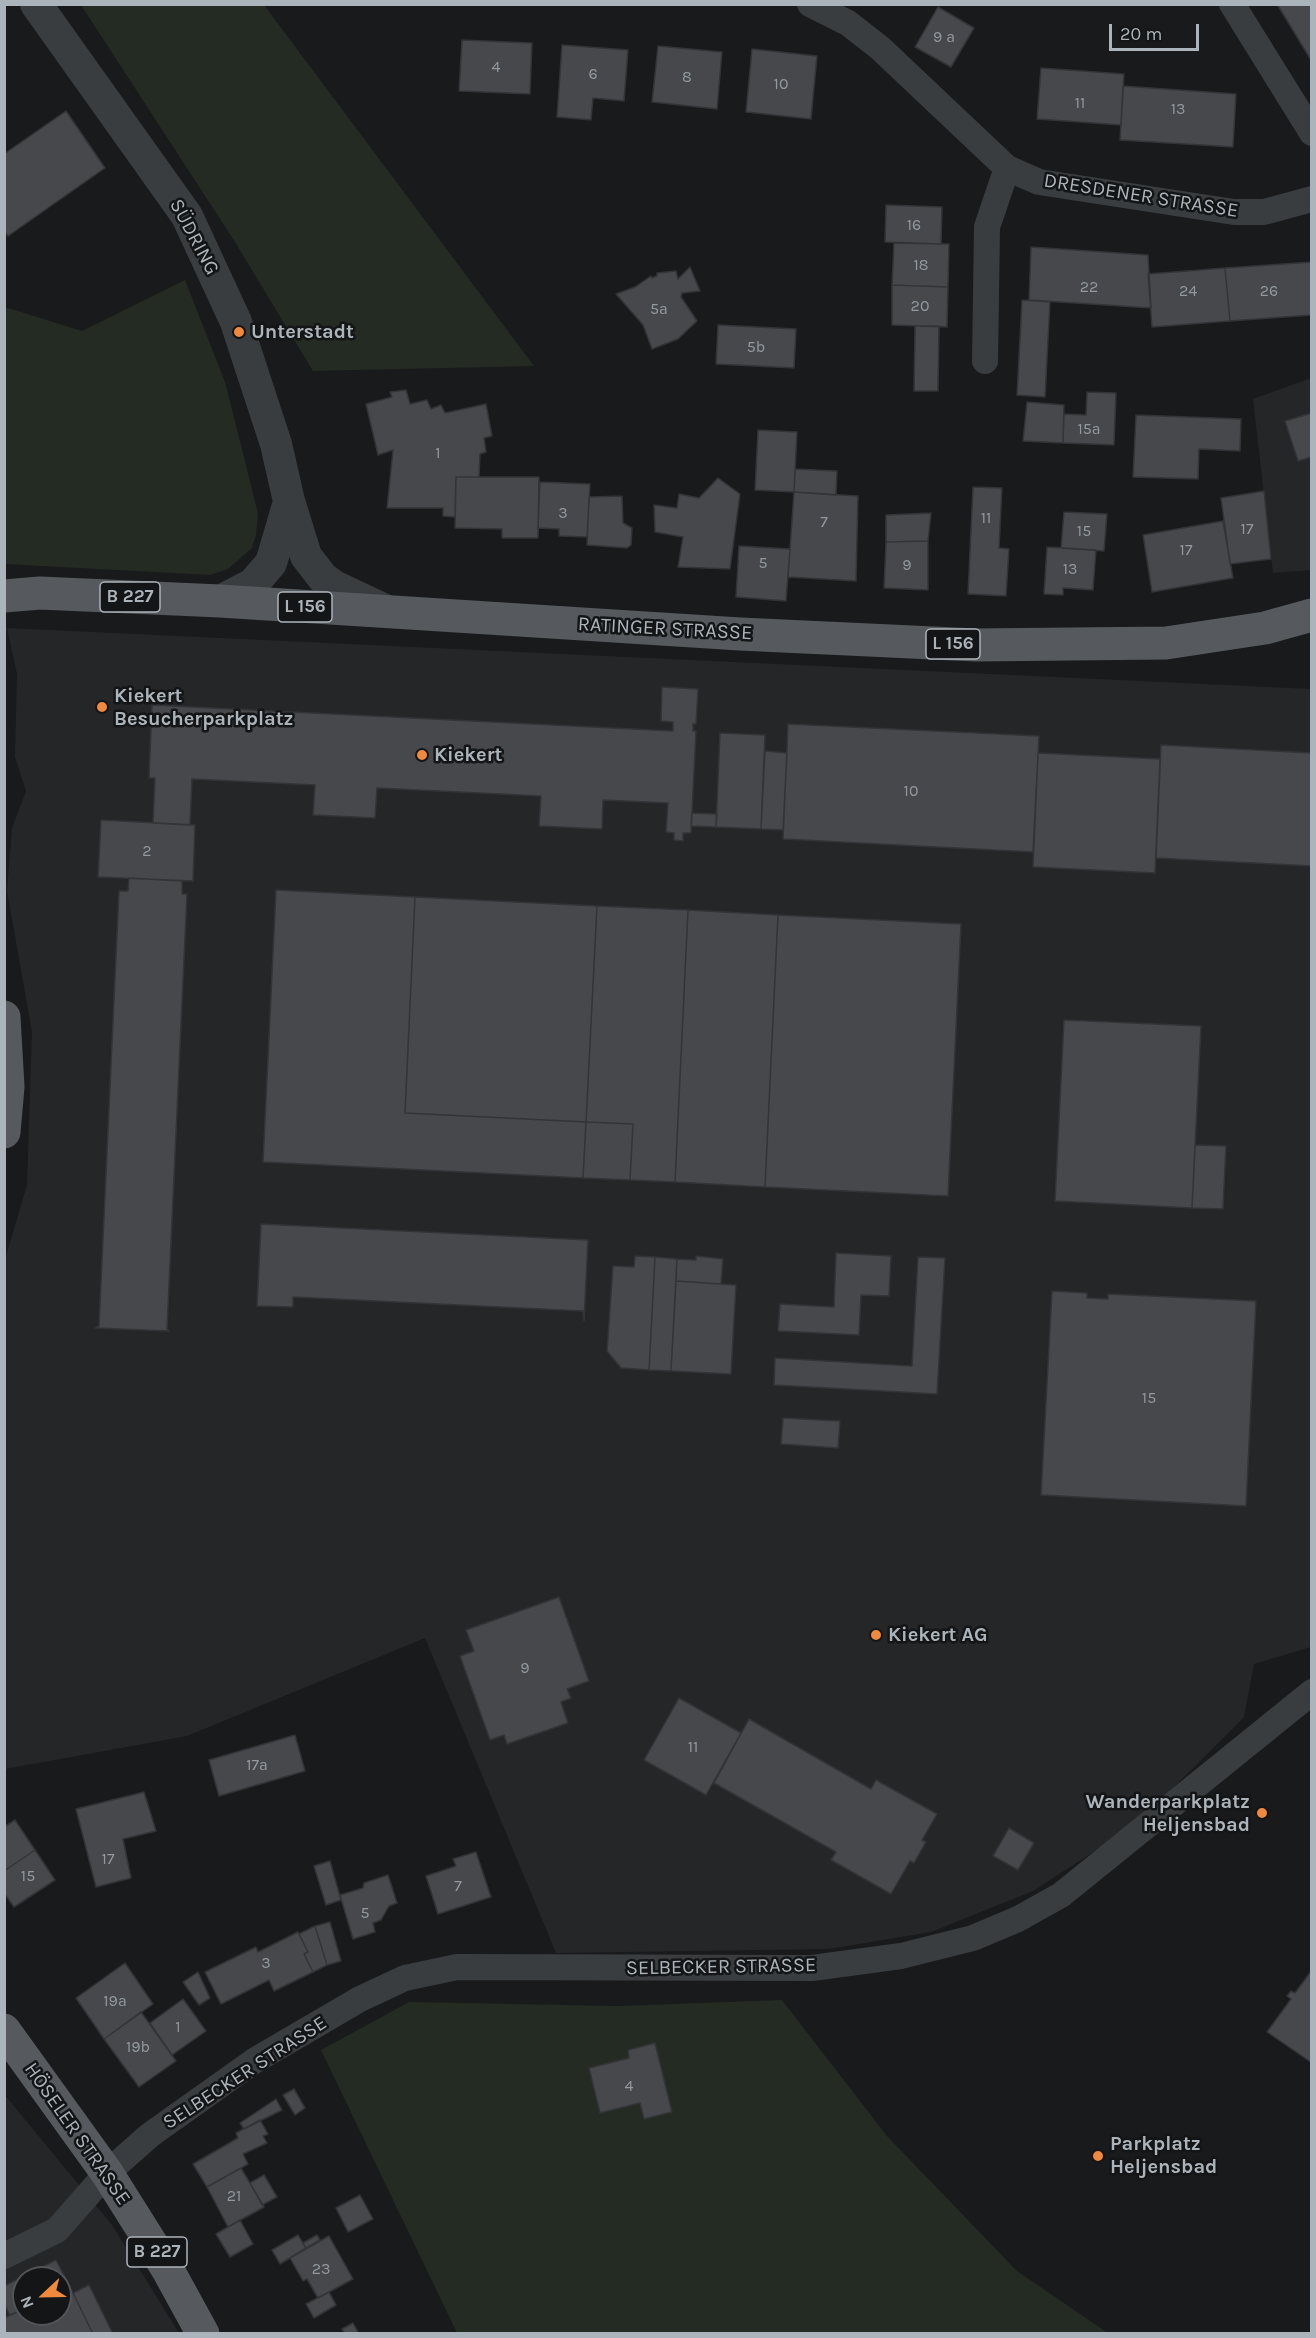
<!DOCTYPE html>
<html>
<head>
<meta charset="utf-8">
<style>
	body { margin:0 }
	#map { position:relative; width:1316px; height:2338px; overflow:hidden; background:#191a1b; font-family:Karla,sans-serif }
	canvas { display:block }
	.frame { position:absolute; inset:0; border:6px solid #acb4bb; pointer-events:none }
	.north { position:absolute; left:12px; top:2266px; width:60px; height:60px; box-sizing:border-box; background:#141516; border:2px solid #515558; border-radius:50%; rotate:248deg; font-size:16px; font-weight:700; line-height:24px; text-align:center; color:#acb4bb }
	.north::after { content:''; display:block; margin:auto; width:21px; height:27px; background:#ee893e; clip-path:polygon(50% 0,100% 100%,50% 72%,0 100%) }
	.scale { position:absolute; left:1109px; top:24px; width:90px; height:27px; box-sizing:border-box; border:3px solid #acb4bb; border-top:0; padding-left:8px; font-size:18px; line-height:21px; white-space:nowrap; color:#acb4bb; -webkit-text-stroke:4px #141516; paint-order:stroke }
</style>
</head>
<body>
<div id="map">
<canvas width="1316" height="2338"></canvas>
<div class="frame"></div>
<div class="north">N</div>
<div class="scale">20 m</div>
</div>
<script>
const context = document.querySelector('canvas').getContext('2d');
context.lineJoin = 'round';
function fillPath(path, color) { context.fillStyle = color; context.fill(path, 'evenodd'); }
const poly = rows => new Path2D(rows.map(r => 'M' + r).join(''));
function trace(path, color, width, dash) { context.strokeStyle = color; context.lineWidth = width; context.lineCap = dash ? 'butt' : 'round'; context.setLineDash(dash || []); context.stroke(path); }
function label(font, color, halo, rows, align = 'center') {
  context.font = font + ' Karla,sans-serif'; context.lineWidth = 5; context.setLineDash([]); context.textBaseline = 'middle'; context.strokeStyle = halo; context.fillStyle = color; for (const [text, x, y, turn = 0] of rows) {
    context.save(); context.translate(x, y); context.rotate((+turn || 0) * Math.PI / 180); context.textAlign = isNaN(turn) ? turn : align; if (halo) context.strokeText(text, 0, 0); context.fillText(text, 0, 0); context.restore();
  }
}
fillPath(poly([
	[1311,378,1311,570,1273,573,1253,399],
	[7,628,1311,689,1311,1647,1254,1664,1244,1717,1138,1823,1033,1891,931,1932,829,1949,556,1953,425,1638,187,1736,5,1769,4,1263,27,1185,32,1032,7,891,12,828,26,791,15,757,17,674],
	[4,2094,112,2225,179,2333,5,2333],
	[24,2278,60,2278,60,2314,24,2314]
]), '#252628');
fillPath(poly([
	[81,5,264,5,534,366,313,371,235,242],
	[185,280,225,382,244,457,258,514,256,535,252,548,228,569,210,575,5,564,5,307,82,331],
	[782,2000,887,2136,1017,2271,1108,2333,457,2333,321,2050,409,2002,618,2006]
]), '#242b23');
const building = poly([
	[1277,4,1312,4,1311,60,1277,4],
	[938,7,974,28,951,67,915,47,938,7],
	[462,40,532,43,530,94,459,91,462,40],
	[562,45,628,50,624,101,593,98,591,120,557,117,562,45],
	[658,46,722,52,717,109,652,102,658,46],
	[752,49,817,56,811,119,746,112,752,49],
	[1041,68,1124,74,1121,125,1037,119,1041,68],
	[1123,86,1236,94,1233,147,1120,140,1123,86],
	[66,111,105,168,8,236,4,231,4,154,66,111],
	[886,205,942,207,941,244,885,242,886,205],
	[894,243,949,244,948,287,892,285,894,243],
	[1031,247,1148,255,1151,308,1029,300,1031,247],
	[1312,262,1312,315,1230,321,1225,268,1312,262],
	[690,267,700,291,682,293,681,297,697,321,678,339,652,349,643,325,616,294,635,287,651,276,652,278,657,276,657,273,676,271,678,279,690,267],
	[1225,268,1230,321,1152,327,1148,274,1225,268],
	[892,285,948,287,947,327,892,325,892,285],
	[1022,300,1050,302,1045,397,1017,395,1022,300],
	[718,325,796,329,794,368,716,364,718,325],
	[915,326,939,326,938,391,914,391,915,326],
	[406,390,410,404,427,400,431,409,441,405,445,413,486,404,492,436,484,438,486,452,480,454,479,477,456,477,455,517,443,516,443,508,387,508,393,450,378,455,366,404,392,397,390,392,406,390],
	[1087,392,1116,393,1114,445,1063,443,1064,414,1086,415,1087,392],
	[1027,402,1064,405,1063,443,1023,441,1027,402],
	[1312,413,1312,457,1298,461,1285,421,1312,413],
	[1136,415,1241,419,1240,451,1199,449,1198,479,1133,477,1136,415],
	[758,430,797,432,794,492,755,490,758,430],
	[795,469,837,471,836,495,794,492,795,469],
	[456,477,539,477,538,538,502,538,502,529,455,528,456,477],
	[718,478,740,494,730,569,678,567,683,537,655,532,654,505,677,508,679,494,699,498,718,478],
	[540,482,590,484,587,537,559,536,559,529,538,528,540,482],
	[973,487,1002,488,999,548,1009,549,1006,596,968,594,973,487],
	[1264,491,1271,559,1230,564,1221,498,1264,491],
	[794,492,858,496,856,581,788,577,794,492],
	[622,496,623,523,632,528,631,545,627,548,587,545,589,497,622,496],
	[1064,512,1107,514,1104,551,1061,548,1064,512],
	[931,513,928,541,886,542,886,515,931,513],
	[1223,521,1233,578,1152,592,1143,535,1223,521],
	[928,541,928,590,884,588,886,542,928,541],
	[739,546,790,549,786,601,736,597,739,546],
	[1047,547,1096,550,1093,590,1063,588,1063,595,1044,594,1047,547],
	[662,687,698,689,696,724,693,724,693,731,696,731,691,833,683,833,683,841,674,840,674,833,666,832,668,803,603,800,602,829,539,826,541,796,377,788,375,818,313,815,315,785,192,779,190,825,153,823,155,778,149,778,152,705,673,731,673,722,661,721,662,687],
	[788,724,1039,736,1033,852,783,839,788,724],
	[720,733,765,735,761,829,716,827,720,733],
	[1161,745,1312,753,1312,866,1156,858,1161,745],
	[765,751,787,753,783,830,761,829,765,751],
	[1038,753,1160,759,1155,873,1033,867,1038,753],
	[692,813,717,814,716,827,691,826,692,813],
	[101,820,195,825,193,881,98,877,101,820],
	[129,878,182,881,182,894,187,894,167,1329,169,1331,95,1328,99,1326,119,891,128,891,129,878],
	[276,890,415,897,405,1113,586,1122,583,1178,263,1162,276,890],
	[415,897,597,906,586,1122,405,1113,415,897],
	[597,906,688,910,675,1182,630,1180,633,1124,586,1122,597,906],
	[688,910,778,915,765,1187,675,1182,688,910],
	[778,915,961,924,948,1196,765,1187,778,915],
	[1064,1020,1201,1026,1192,1208,1055,1201,1064,1020],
	[586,1122,633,1124,630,1180,583,1178,586,1122],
	[1195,1145,1226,1146,1223,1209,1192,1208,1195,1145],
	[261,1224,588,1240,584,1321,583,1311,293,1297,293,1307,257,1306,261,1224],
	[836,1253,891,1256,889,1296,861,1295,859,1335,778,1331,780,1304,834,1307,836,1253],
	[635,1256,655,1257,649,1370,621,1368,607,1351,613,1266,634,1267,635,1256],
	[696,1256,723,1259,721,1284,676,1281,677,1259,696,1260,696,1256],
	[655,1257,677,1259,671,1371,649,1370,655,1257],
	[918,1257,945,1258,937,1394,774,1385,775,1358,912,1366,918,1257],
	[676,1281,736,1285,731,1374,671,1371,676,1281],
	[1052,1291,1087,1293,1087,1298,1108,1299,1108,1294,1256,1301,1246,1506,1041,1495,1052,1291],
	[783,1418,840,1421,838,1448,781,1444,783,1418],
	[559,1597,589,1681,567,1689,571,1698,561,1702,568,1723,507,1744,504,1735,490,1740,460,1656,474,1651,466,1630,559,1597],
	[679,1698,741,1733,706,1795,644,1760,679,1698],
	[749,1719,871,1789,876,1780,937,1814,922,1840,926,1842,914,1863,910,1861,891,1894,831,1860,836,1852,714,1783,749,1719],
	[295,1735,305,1771,219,1796,209,1760,295,1735],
	[144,1792,156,1831,123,1839,131,1878,96,1887,76,1809,144,1792],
	[15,1820,35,1850,4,1871,4,1827,15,1820],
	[1009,1828,1034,1843,1018,1870,993,1856,1009,1828],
	[35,1850,55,1880,14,1907,4,1893,4,1871,35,1850],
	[476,1852,491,1897,438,1914,426,1876,456,1866,453,1859,476,1852],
	[330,1861,341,1900,326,1905,314,1866,330,1861],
	[388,1875,397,1903,389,1906,381,1920,373,1923,375,1932,353,1939,340,1895,363,1888,364,1883,388,1875],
	[330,1922,341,1961,327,1965,315,1926,330,1922],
	[315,1926,327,1965,313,1972,304,1954,308,1952,299,1934,315,1926],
	[298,1932,308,1952,304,1954,313,1972,274,1991,269,1980,221,2004,205,1972,256,1947,258,1952,298,1932],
	[125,1963,153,2004,104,2039,76,1998,125,1963],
	[1312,1970,1312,2063,1267,2032,1291,1999,1287,1996,1291,1991,1295,1993,1312,1970],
	[198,1972,210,1998,199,2005,183,1982,198,1972],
	[183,1999,206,2031,172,2055,150,2023,183,1999],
	[141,2012,176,2061,139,2087,104,2039,141,2012],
	[655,2043,672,2112,644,2119,640,2103,600,2113,589,2068,629,2058,628,2050,655,2043],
	[294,2089,305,2108,295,2115,283,2095,294,2089],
	[276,2099,282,2110,244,2129,240,2123,276,2099],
	[260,2120,268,2134,263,2136,267,2143,243,2154,248,2164,207,2187,193,2164,238,2138,236,2133,260,2120],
	[241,2168,264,2207,228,2227,207,2187,241,2168],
	[264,2175,277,2197,262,2205,250,2183,264,2175],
	[360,2195,373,2219,348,2232,336,2208,360,2195],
	[240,2220,253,2244,230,2257,216,2234,240,2220],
	[298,2235,306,2248,280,2264,272,2250,298,2235],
	[317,2235,320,2240,306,2248,303,2243,317,2235],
	[329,2236,353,2279,318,2298,307,2279,303,2281,290,2258,329,2236],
	[56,2260,70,2287,60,2291,60,2278,24,2278,24,2309,10,2315,4,2304,4,2286,56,2260],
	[89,2285,113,2334,93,2334,73,2293,89,2285],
	[70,2287,93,2334,4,2334,4,2318,24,2309,24,2314,60,2314,60,2291,70,2287],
	[329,2292,336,2305,314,2318,306,2304,329,2292],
	[353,2323,359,2334,345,2334,342,2329,353,2323]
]);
fillPath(building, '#46484b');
trace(building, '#333437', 1.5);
trace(poly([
	[810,4,848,23,880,48,1007,168,1039,182,1234,212,1264,212,1312,199],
	[1232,4,1312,133],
	[985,361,987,227,1007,168],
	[4,2256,57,2230,107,2173,150,2135,254,2061,360,1999,405,1978,457,1967,812,1968,901,1956,973,1938,1018,1919,1061,1895,1312,1692]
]), '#3a3d40', 26);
trace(poly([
	[36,4,187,216,236,322,276,444,289,501,306,556,323,578,334,586,385,610],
	[220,601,253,584,271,563,289,502]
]), '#3a3d40', 32);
trace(poly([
	[4,596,40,593,220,601,740,634,976,645,1166,643,1265,628,1312,615],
	[4,1017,8,1087,4,1132],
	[4,2030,107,2173,168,2270,203,2334]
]), '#565a5f', 33);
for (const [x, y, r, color] of [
	[239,332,6,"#ee893e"],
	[102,707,6,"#ee893e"],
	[422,755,6,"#ee893e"],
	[876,1635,6,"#ee893e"],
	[1262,1813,6,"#ee893e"],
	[1098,2156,6,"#ee893e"]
]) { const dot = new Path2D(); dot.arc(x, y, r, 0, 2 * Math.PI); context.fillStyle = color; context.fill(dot); trace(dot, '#141516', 2); }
label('16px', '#92999f', null, [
	["9 a",944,37],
	["4",496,67],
	["6",593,74],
	["8",687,77],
	["10",781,84],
	["11",1080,103],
	["13",1178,109],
	["16",914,225],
	["18",921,265],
	["22",1089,287],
	["24",1188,291],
	["26",1269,291],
	["20",920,306],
	["5a",659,309],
	["5b",756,347],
	["15a",1089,429],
	["1",438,453],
	["3",563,513],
	["11",986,518],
	["7",824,522],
	["17",1247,529],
	["15",1084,531],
	["17",1186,550],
	["5",763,563],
	["9",907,565],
	["13",1070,569],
	["10",911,791],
	["2",147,851],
	["15",1149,1398],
	["9",525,1668],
	["11",693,1747],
	["17a",257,1765],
	["17",108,1859],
	["15",28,1876],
	["7",458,1886],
	["5",365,1913],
	["3",266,1963],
	["19a",115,2001],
	["1",178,2027],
	["19b",138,2047],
	["4",629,2086],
	["21",234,2196],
	["23",321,2269]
]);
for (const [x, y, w] of [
	[130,597,60],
	[305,607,54],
	[953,644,54],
	[157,2252,60]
]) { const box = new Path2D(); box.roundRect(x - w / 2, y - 15, w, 30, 4.5); context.fillStyle = '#141516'; context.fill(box); trace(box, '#acb4bb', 1.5); }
label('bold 18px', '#acb4bb', null, [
	["B 227",130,597],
	["L 156",305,607],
	["L 156",953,644],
	["B 227",157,2252]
]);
label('20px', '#acb4bb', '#141516', [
	["DRESDENER STRASSE",1141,196,9],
	["SÜDRING",194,237,62],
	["RATINGER STRASSE",665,629,3],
	["SELBECKER STRASSE",721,1967,-1],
	["SELBECKER STRASSE",245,2073,-33],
	["HÖSELER STRASSE",77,2134,55]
]);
label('bold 20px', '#acb4bb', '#141516', [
	["Unterstadt",251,332],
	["Kiekert",114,696],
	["Besucherparkplatz",114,719],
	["Kiekert",434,755],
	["Kiekert AG",888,1635],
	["Wanderparkplatz",1250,1802,"right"],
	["Heljensbad",1250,1825,"right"],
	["Parkplatz",1110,2144],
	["Heljensbad",1110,2167]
], 'left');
</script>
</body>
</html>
